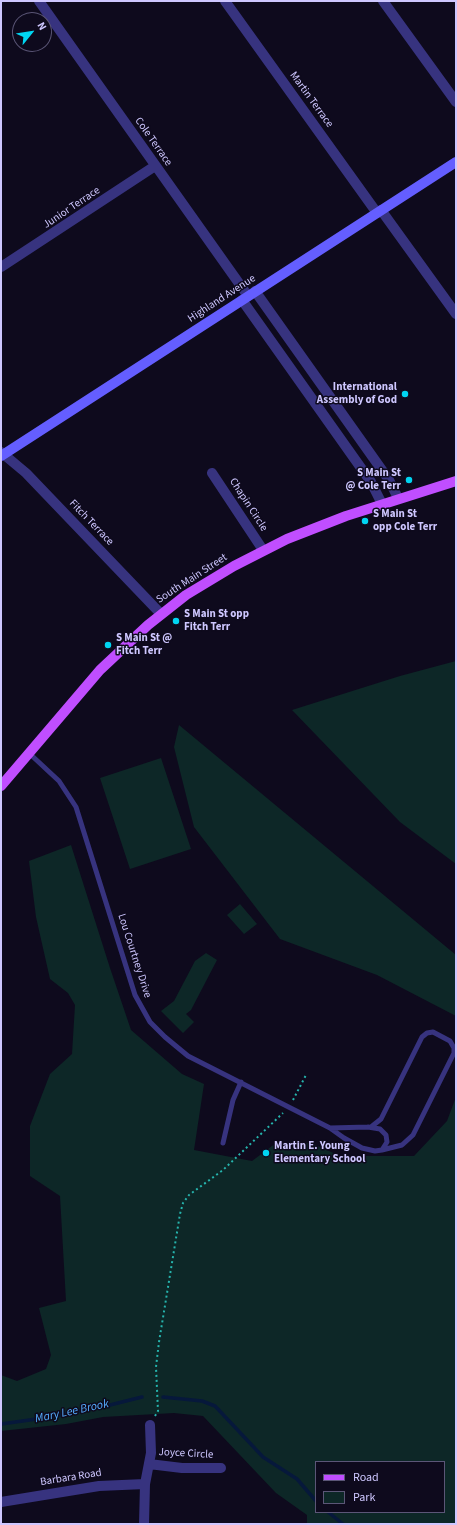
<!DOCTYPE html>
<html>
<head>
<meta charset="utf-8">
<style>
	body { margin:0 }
	#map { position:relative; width:457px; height:1525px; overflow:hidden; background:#0e0a1d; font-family:"Source Sans 3",sans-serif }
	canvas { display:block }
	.frame { position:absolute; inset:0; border:2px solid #cec7ff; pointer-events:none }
	.legend { position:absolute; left:315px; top:1461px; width:130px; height:52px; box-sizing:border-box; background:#0e0a1d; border:1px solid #5b5677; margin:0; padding:5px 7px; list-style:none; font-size:12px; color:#cec7ff }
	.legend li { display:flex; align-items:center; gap:8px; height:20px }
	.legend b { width:20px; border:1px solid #5b5677 }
	.north { position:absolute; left:12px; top:12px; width:40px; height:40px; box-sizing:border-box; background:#0e0a1d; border:1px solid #5b5677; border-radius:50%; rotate:60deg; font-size:11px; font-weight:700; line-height:16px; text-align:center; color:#cec7ff }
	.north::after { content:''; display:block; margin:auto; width:14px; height:18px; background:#00d5f2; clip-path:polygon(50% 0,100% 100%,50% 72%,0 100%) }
</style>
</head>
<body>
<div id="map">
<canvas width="457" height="1525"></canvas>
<div class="frame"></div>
<ul class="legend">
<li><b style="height:5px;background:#c04eff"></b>Road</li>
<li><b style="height:11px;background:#0d2727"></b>Park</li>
</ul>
<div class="north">N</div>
</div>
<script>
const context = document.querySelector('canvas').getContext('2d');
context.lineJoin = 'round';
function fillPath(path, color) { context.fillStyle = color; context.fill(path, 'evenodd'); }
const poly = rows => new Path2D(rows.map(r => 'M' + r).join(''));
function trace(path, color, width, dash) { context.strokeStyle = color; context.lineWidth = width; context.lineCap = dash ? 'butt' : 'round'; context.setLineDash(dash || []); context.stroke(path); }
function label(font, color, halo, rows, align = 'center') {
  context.font = font + ' "Source Sans 3",sans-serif'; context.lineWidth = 3; context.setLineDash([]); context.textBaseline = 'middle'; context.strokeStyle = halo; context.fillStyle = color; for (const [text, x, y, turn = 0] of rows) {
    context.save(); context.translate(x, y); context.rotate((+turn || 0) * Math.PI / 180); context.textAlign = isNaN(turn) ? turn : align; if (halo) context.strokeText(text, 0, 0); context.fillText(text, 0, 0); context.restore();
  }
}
fillPath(poly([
	[456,661,456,864,400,822,292,710,400,676],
	[179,725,456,955,456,1016,377,975,280,939,194,827,174,747],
	[161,758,191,849,130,869,100,778],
	[71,845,110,968,131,1030,182,1074,204,1084,194,1150,252,1161,276,1143,311,1143,340,1156,414,1156,447,1121,456,1097,456,1524,307,1524,307,1515,276,1493,203,1416,174,1413,103,1417,66,1424,1,1431,1,1375,17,1381,46,1369,51,1355,39,1308,66,1301,60,1196,30,1176,30,1126,50,1074,72,1054,75,1005,68,993,50,979,36,917,29,861],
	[316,1462,444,1462,444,1512,316,1512],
	[240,904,257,924,244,934,227,915],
	[206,953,217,960,191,1010,186,1014,194,1022,183,1033,161,1011,174,1001,195,961]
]), '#0d2727');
trace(poly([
	[163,1397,202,1401,215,1406,263,1457,297,1479,316,1501],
	[1,1424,44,1418,110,1405,142,1397],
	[328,1512,343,1524]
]), '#06183b', 3.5);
trace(poly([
	[293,1100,306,1075],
	[155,1416,158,1411,156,1367,159,1342,180,1214,183,1203,189,1195,223,1170,283,1113]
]), '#26b4ad', 2, [2, 3]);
trace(poly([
	[30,754,59,781,76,807,135,995,150,1022,165,1037,188,1056,330,1128],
	[368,1127,380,1129,386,1135,387,1142,382,1150,375,1151,362,1148,344,1138,330,1128,368,1127],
	[371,1127,381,1119,422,1037,427,1033,433,1032,450,1041,454,1048,454,1053,413,1135,402,1145,382,1150],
	[223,1143,233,1100,241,1082]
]), '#37337f', 5);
trace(poly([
	[39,1,248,296],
	[225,1,377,213],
	[383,1,456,102],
	[381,210,456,314],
	[1,267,155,166],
	[255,291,389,480,398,498],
	[242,300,371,482,382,504],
	[1,452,26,473,161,614],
	[212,473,263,550],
	[149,1464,182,1468,221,1468],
	[1,1502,99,1486,145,1484],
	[144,1524,145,1484,151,1453,150,1425]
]), '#37337f', 10);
trace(poly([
	[1,456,456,162]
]), '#645eff', 10);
trace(poly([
	[1,786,100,670,148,625,186,595,234,566,287,539,346,516,456,481]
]), '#c04eff', 10);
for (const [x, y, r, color] of [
	[405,394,4,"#00d5f2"],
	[409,480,4,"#00d5f2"],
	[365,521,4,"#00d5f2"],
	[176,621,4,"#00d5f2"],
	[108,645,4,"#00d5f2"],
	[266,1153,4,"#00d5f2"]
]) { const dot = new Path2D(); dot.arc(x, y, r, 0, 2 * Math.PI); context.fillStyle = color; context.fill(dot); trace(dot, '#0e0a1d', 1.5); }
label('11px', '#cec7ff', '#0e0a1d', [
	["Martin Terrace",311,100,54],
	["Cole Terrace",153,142,55],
	["Junior Terrace",72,208,-34],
	["Highland Avenue",222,299,-33],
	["Chapin Circle",248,505,57],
	["Fitch Terrace",91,523,46],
	["South Main Street",192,579,-33],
	["Lou Courtney Drive",134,956,72],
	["Joyce Circle",186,1454,3],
	["Barbara Road",71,1478,-9]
]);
label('bold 11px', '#cec7ff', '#0e0a1d', [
	["International",397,388,"right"],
	["Assembly of God",397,401,"right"],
	["S Main St",401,474,"right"],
	["@ Cole Terr",401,487,"right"],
	["S Main St",373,515],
	["opp Cole Terr",373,528],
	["S Main St opp",184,615],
	["Fitch Terr",184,628],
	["S Main St @",116,639],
	["Fitch Terr",116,652],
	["Martin E. Young",274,1147],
	["Elementary School",274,1160]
], 'left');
label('italic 12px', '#55adff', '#0e0a1d', [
	["Mary Lee Brook",72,1412,-12]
]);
</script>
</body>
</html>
